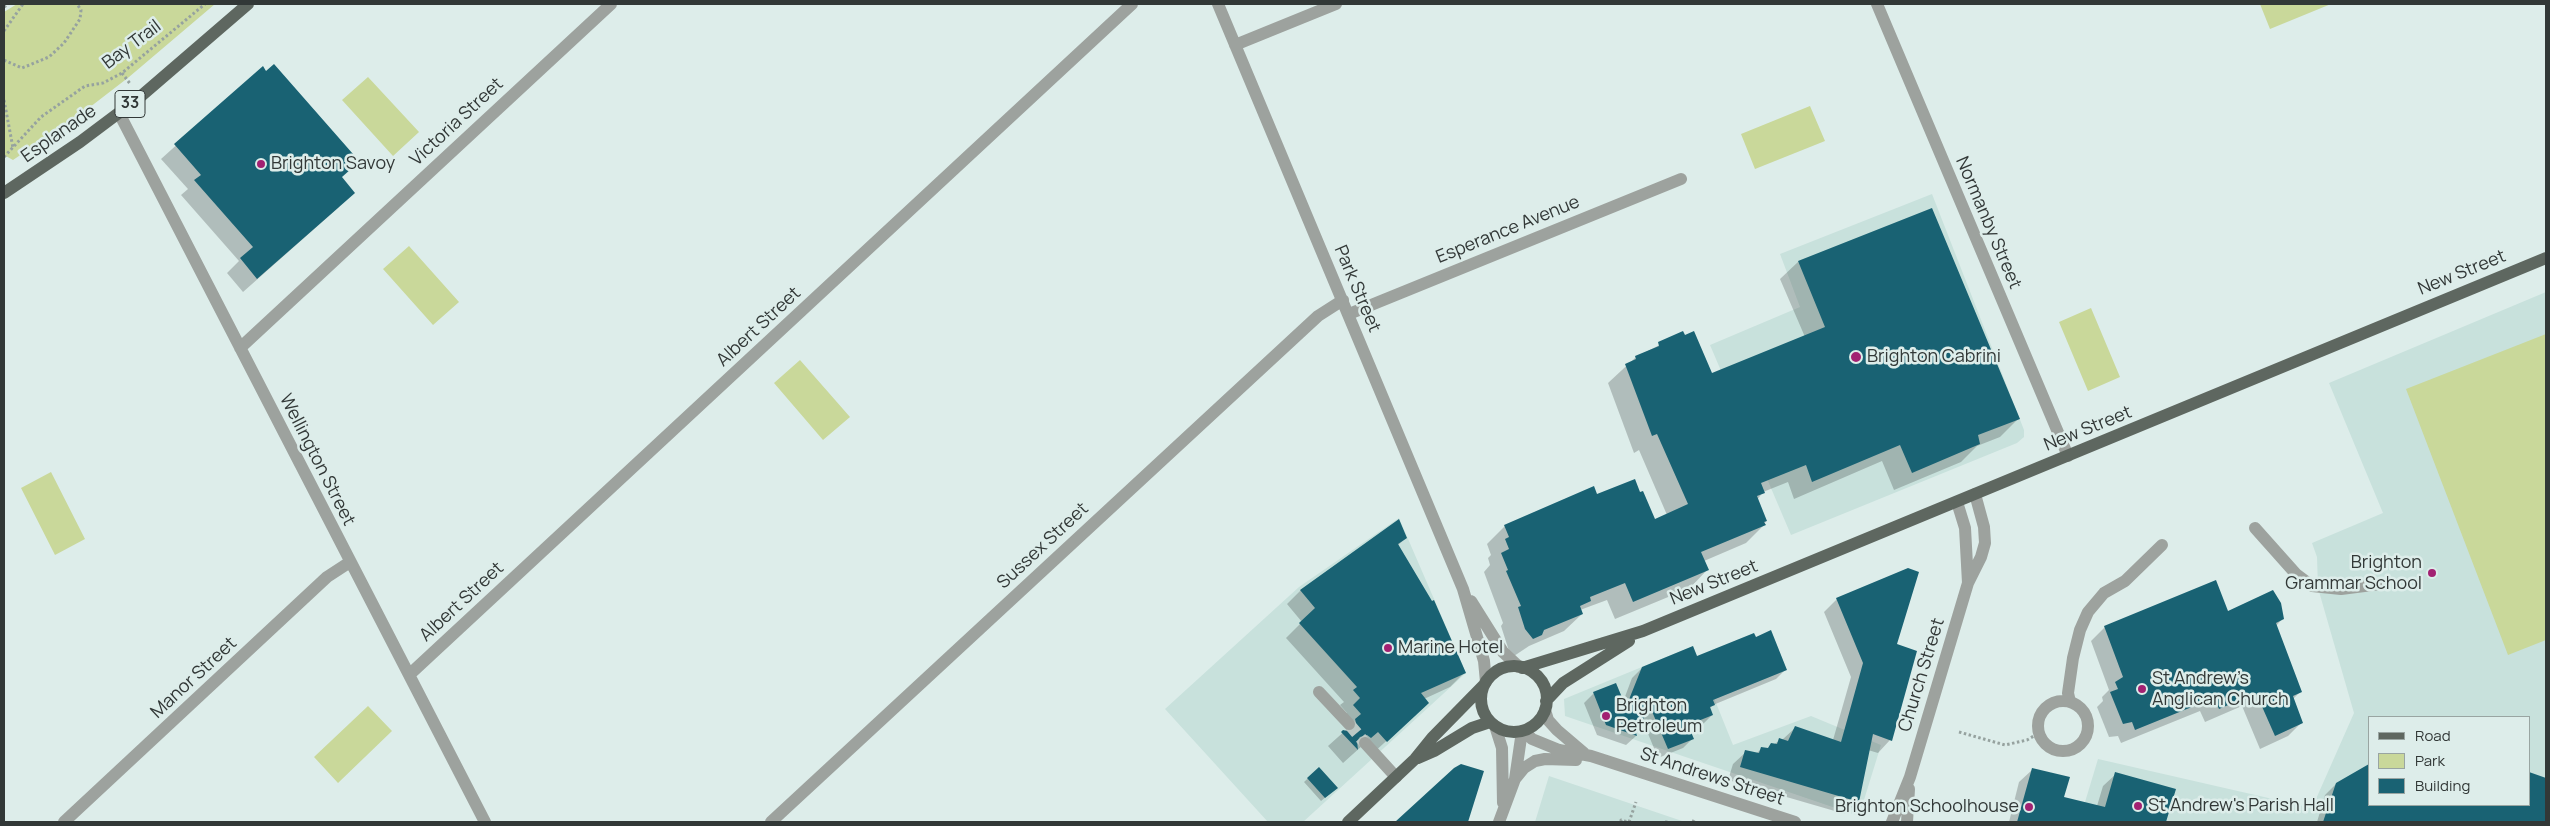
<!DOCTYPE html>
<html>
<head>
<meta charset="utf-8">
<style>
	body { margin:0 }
	#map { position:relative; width:2550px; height:826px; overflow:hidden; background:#ddedea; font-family:Manrope,sans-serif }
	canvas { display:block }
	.frame { position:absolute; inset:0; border:5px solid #323837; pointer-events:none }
	.legend { position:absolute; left:2368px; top:716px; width:162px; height:90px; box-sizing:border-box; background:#ddedea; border:1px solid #99a5a2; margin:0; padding:6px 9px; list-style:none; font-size:15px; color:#323837 }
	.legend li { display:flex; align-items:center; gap:10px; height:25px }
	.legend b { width:25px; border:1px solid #99a5a2 }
</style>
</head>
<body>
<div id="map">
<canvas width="2550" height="826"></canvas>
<div class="frame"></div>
<ul class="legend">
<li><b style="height:6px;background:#5e6760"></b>Road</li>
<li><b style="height:14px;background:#c9d89a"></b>Park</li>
<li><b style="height:14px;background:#196273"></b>Building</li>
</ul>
</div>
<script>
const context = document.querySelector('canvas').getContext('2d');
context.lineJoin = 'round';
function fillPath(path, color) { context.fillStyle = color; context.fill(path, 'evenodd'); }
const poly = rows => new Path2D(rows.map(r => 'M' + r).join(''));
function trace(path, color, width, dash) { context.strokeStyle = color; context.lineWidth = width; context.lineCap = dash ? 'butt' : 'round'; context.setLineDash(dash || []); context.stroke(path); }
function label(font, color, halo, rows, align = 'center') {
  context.font = font + ' Manrope,sans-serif'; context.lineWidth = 5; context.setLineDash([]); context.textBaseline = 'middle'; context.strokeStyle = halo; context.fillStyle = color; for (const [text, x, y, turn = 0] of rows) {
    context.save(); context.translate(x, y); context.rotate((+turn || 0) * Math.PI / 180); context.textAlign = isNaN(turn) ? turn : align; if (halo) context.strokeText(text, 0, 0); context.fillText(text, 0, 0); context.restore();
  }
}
fillPath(poly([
	[1932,194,2024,430,2024,437,2017,443,1791,535,1710,345,1800,307,1780,254],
	[2546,292,2546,822,2079,822,2098,759,2312,808,2354,713,2318,588,2317,557,2312,543,2383,513,2329,383],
	[2369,717,2529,717,2529,805,2369,805],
	[1399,518,1466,673,1303,822,1268,822,1165,709,1299,587],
	[1693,646,1733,745,1811,716,1881,745,1859,816,1565,716,1564,699],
	[1549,776,1685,822,1535,822]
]), '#c8e1dc');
fillPath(poly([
	[17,4,215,4,129,77,81,114,13,160,4,155,4,12],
	[2260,4,2331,4,2270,29],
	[368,77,419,132,393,156,342,100],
	[1810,106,1825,141,1755,169,1741,134],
	[409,246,459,302,433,325,383,269],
	[2091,308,2120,377,2088,391,2059,322],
	[2546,334,2546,640,2508,655,2406,389],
	[800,360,850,417,823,440,774,383],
	[51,472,85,539,55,555,21,488],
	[368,706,392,731,338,783,314,757]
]), '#c9d89a');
fillPath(poly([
	[262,68,351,154,343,162,339,207,243,292,227,273,239,261,181,195,188,189,161,159],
	[1798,262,2018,419,2000,437,1977,446,1961,462,1894,490,1882,461,1794,499,1788,482,1763,492,1757,500,1766,521,1764,525,1746,543,1704,561,1707,570,1690,588,1615,619,1607,600,1580,610,1582,614,1564,631,1529,646,1514,656,1509,651,1501,626,1503,623,1484,572,1490,565,1488,558,1491,555,1487,544,1505,526,1597,496,1640,494,1654,520,1667,515,1639,450,1634,453,1608,383,1636,357,1683,333,1712,375,1805,337,1780,279],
	[1406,538,1397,546,1464,673,1450,687,1424,699,1428,703,1372,754,1363,745,1343,763,1328,746,1347,729,1347,713,1340,705,1344,702,1286,638,1302,622,1287,604,1301,590],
	[1837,599,1895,645,1890,740,1878,753,1868,750,1857,802,1845,814,1728,780,1733,764,1746,752,1756,754,1762,748,1768,749,1780,740,1782,740,1795,728,1833,740,1851,677,1824,612],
	[2227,612,2283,618,2276,626,2300,692,2293,699,2302,722,2288,736,2260,749,2242,706,2205,722,2200,711,2121,743,2118,736,2109,737,2097,707,2103,701,2102,697,2109,690,2091,641,2105,627],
	[1697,657,1786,669,1776,679,1713,705,1709,709,1712,715,1702,725,1689,730,1692,739,1683,748,1658,758,1642,719,1633,729,1636,736,1626,745,1597,735,1584,703,1594,693,1623,702,1632,678,1642,668],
	[1319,768,1333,791,1321,801,1304,782],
	[1454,769,1483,771,1467,822,1397,822],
	[2032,770,2062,798,2097,806,2103,786,2116,774,2174,790,2165,822,2009,822,2019,782],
	[2529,774,2546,779,2546,822,2317,822,2325,795,2336,784,2369,805,2529,805]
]), '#0003');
fillPath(poly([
	[274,64,353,154,344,161,351,169,342,177,355,193,257,279,240,258,253,247,194,180,201,175,174,144,263,66,266,71],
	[1932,208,2020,419,1978,435,1980,444,1912,473,1900,445,1812,482,1806,465,1761,483,1765,493,1757,496,1767,521,1764,522,1766,525,1701,552,1709,570,1633,602,1625,583,1590,597,1591,601,1580,606,1583,614,1544,630,1542,635,1533,639,1525,629,1518,607,1521,606,1506,571,1508,570,1501,553,1509,549,1505,539,1509,537,1504,525,1594,486,1597,494,1635,479,1640,492,1643,491,1655,519,1688,504,1657,434,1652,436,1625,364,1636,359,1635,356,1659,346,1658,342,1683,331,1685,335,1694,331,1712,373,1825,327,1798,261],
	[1399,519,1407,538,1398,544,1432,601,1434,600,1466,673,1421,693,1429,703,1387,742,1378,732,1371,738,1367,735,1360,737,1357,741,1358,750,1341,732,1343,730,1351,732,1357,727,1355,719,1361,714,1353,705,1360,698,1353,690,1357,687,1299,623,1315,608,1300,590],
	[1908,568,1919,572,1897,644,1917,651,1892,741,1873,734,1859,802,1740,767,1745,750,1759,753,1761,747,1768,748,1771,743,1777,744,1779,738,1788,741,1795,726,1841,742,1863,663,1836,598],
	[2216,580,2228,611,2273,590,2281,603,2284,619,2276,623,2302,692,2293,696,2303,723,2275,736,2256,693,2219,709,2214,698,2135,730,2132,722,2123,724,2110,692,2118,689,2115,682,2123,677,2104,626],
	[1771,630,1787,670,1713,700,1715,705,1710,707,1713,715,1688,725,1694,739,1668,749,1651,709,1635,729,1637,736,1606,725,1593,692,1616,683,1626,707,1642,667,1693,646,1697,656,1754,633,1756,637],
	[1461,764,1484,771,1468,822,1395,822,1454,768],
	[2369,764,2369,805,2529,805,2529,772,2546,778,2546,822,2323,822,2336,783],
	[1319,767,1338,788,1325,798,1307,778],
	[2032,768,2070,777,2064,797,2105,807,2115,772,2176,789,2166,822,2017,822]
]), '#196273');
trace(poly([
	[1349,724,1365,743]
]), '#bbc9c6', 12, [12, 6]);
trace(poly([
	[4,7,8,4],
	[4,31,23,4],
	[4,60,22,68,49,57,64,43,80,19,81,10,77,4],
	[122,73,131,85],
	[4,100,13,148],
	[4,157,41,117,85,86,103,83,122,73,205,4],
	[1959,732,2005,745,2027,740,2039,733],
	[1621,822,1621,820,1628,822],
	[1629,822,1636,802],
	[1665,822,1668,822],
	[1693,822,1694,820]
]), '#96a29f', 3, [2.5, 2.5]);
trace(poly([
	[1218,4,1463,589,1484,661,1486,682],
	[1877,4,2068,456],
	[1235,45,1336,4],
	[119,113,485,822],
	[1349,314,1681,179],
	[240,348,611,4],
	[1957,502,1965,528,1968,583],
	[2255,528,2296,574,2312,586,2341,589,2380,584],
	[1471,601,1503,652,1519,667],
	[409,675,1132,4],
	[1319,692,1349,724],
	'2038 726a25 25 0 1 1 50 0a25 25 0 1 1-50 0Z',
	[2070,702,2068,693,2073,658,2080,630,2088,612,2104,593,2125,581,2162,545],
	[1545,710,1548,720,1557,730,1584,753],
	[1495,726,1502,748,1503,803],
	[1524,731,1532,739,1559,750,1591,756,1795,822],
	[1365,743,1396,777],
	[1515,779,1524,768,1535,761,1545,759,1576,760],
	[64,822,327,577,350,562],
	[771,822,1318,316,1343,300],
	[1499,822,1515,779,1522,731],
	[1892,822,1910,777,1968,583,1981,557,1985,543,1984,527,1975,494],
	[1907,822,1909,789]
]), '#9da29e', 12);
trace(poly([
	[4,193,80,142,140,97,248,4],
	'1481 699a33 33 0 1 1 66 0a33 33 0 1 1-66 0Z',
	[1522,668,1643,631,2546,258],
	[1546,701,1563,683,1629,641],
	[1418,758,1434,751,1472,728,1490,722],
	[1348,822,1415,759,1432,738,1484,685]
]), '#5e6760', 12);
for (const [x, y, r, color] of [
	[261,164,5,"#a22172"],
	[1856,357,6,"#a22172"],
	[2432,573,5,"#a22172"],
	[1388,648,5,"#a22172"],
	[2142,689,5,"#a22172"],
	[1606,716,5,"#a22172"],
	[2138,806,5,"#a22172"],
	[2029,807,5,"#a22172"]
]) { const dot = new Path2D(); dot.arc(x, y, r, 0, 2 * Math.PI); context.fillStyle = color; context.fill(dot); trace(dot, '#ddedea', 2); }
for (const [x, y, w] of [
	[130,104,30]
]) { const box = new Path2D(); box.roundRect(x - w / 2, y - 13.5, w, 27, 4); context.fillStyle = '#ddedea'; context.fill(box); trace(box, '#323837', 1); }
label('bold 16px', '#323837', null, [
	["33",130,104]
]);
label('18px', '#323837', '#ddedea', [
	["Bay Trail",132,45,-37],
	["Victoria Street",457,122,-43],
	["Esplanade",59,134,-35],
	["Normanby Street",1988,223,67],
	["Esperance Avenue",1508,230,-22],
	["New Street",2462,273,-22],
	["Park Street",1357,289,67],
	["Albert Street",759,327,-43],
	["New Street",2088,429,-22],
	["Wellington Street",317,460,63],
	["Sussex Street",1043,546,-43],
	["New Street",1714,583,-22],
	["Albert Street",462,602,-43],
	["Church Street",1922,675,-73],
	["Manor Street",194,678,-43],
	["St Andrews Street",1712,777,18]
]);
label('18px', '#323837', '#ddedea', [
	["Brighton Savoy",271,164],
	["Brighton Cabrini",1867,357],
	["Brighton",2422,563,"right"],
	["Grammar School",2422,584,"right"],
	["Marine Hotel",1398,648],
	["St Andrew’s",2152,679],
	["Anglican Church",2152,700],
	["Brighton",1616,706],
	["Petroleum",1616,727],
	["St Andrew's Parish Hall",2148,806],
	["Brighton Schoolhouse",2019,807,"right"]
], 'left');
</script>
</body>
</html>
